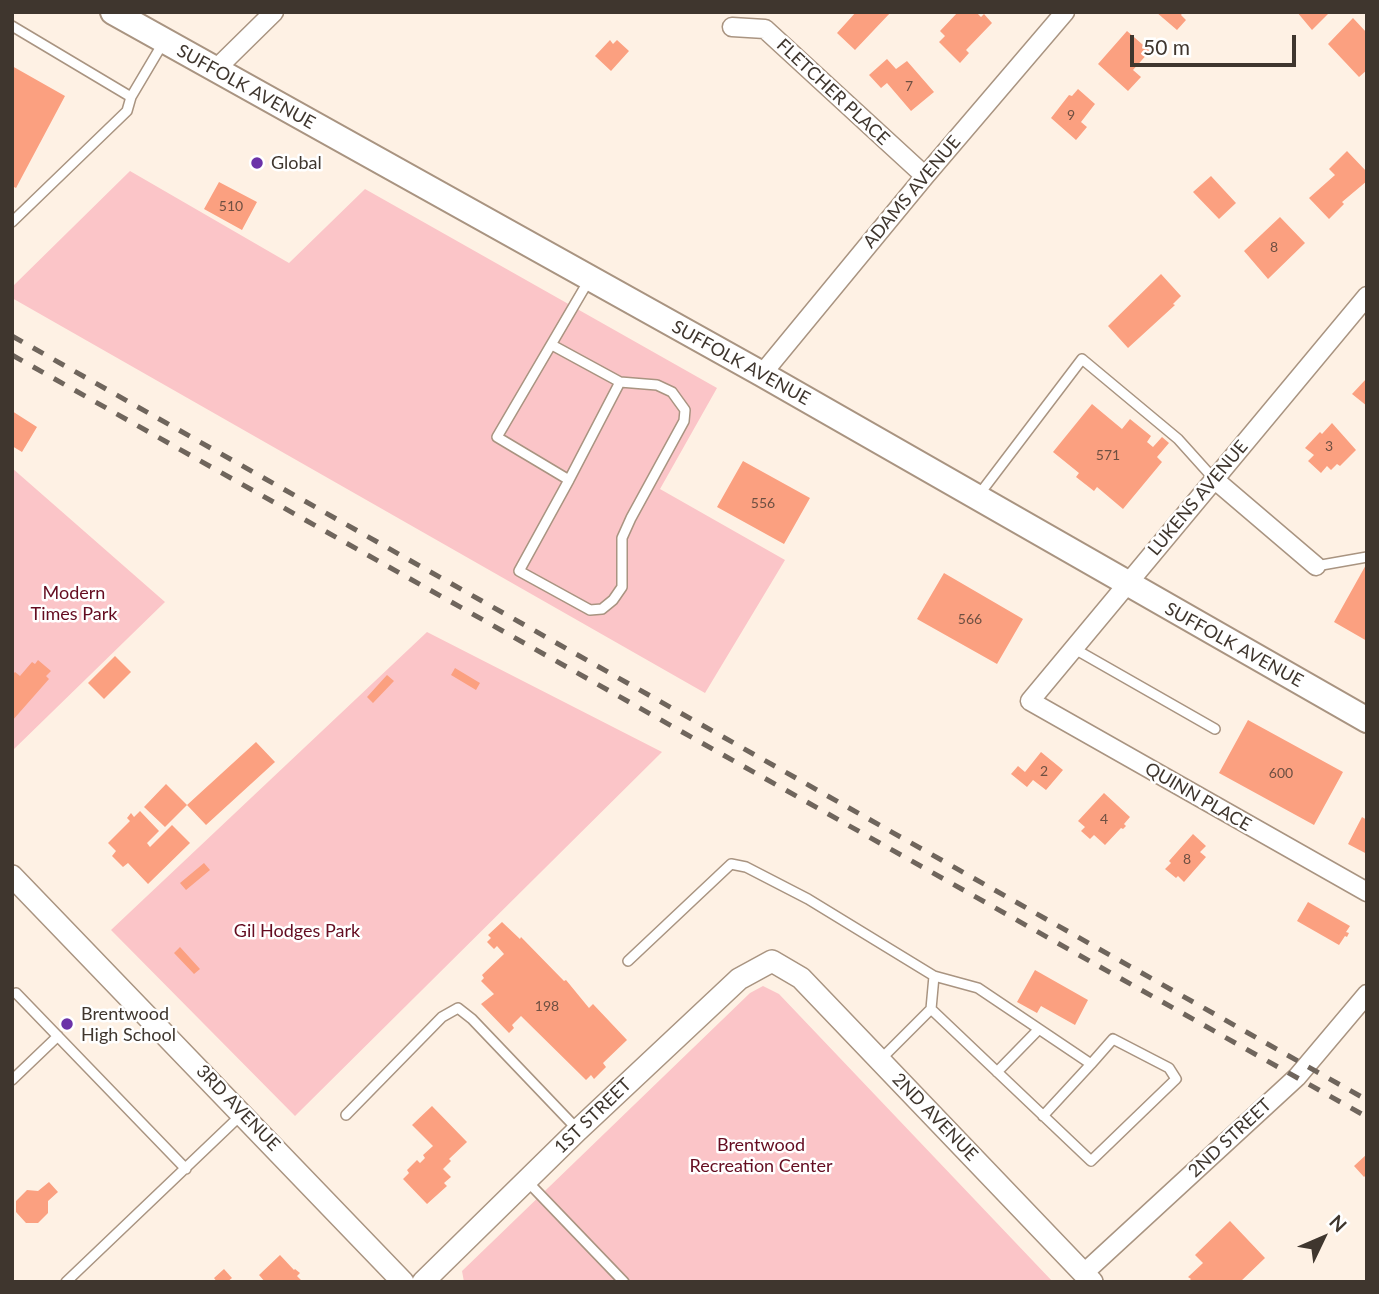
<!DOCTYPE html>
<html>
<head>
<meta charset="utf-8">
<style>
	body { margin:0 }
	#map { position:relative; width:1379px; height:1294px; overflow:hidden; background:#fef1e4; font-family:Lato,sans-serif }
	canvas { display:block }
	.frame { position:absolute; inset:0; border:14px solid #3f362e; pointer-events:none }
	.north { position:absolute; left:1288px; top:1203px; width:70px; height:70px; -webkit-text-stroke:5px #fff; paint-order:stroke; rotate:46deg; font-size:19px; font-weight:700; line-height:28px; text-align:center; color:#3f362e }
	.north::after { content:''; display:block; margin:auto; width:24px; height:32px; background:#3f362e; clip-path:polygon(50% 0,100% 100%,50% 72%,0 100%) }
	.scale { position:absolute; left:1130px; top:35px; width:166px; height:32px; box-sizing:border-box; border:4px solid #3f362e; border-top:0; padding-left:9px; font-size:21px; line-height:24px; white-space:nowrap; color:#3f362e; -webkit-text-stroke:5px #fff; paint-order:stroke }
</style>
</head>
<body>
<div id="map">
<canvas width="1379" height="1294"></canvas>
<div class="frame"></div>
<div class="north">N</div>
<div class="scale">50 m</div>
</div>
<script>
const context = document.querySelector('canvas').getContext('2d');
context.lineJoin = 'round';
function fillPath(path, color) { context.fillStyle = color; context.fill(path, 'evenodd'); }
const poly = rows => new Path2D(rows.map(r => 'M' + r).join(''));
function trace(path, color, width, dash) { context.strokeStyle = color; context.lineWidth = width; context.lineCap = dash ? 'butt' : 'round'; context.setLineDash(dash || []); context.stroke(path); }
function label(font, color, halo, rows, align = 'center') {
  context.font = font + ' Lato,sans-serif'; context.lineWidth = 5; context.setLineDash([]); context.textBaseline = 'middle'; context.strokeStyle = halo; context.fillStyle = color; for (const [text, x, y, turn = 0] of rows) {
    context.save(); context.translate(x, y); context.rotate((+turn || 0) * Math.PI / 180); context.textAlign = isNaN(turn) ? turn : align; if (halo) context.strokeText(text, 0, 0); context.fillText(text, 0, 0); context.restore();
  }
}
fillPath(poly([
	[130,171,289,263,365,189,717,388,660,489,785,560,705,693,12,298,12,287],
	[12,468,165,602,12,751],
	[427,632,662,752,295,1116,111,930],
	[763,986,779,994,1053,1282,464,1282,462,1271,750,993]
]), '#fbc5c8');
fillPath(poly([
	[856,12,891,12,855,50,837,33],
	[958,12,976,12,981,17,984,14,992,23,966,50,969,53,960,63,939,42,945,36,940,31],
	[1156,12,1183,12,1181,15,1186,20,1177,30],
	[1297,12,1330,12,1312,30],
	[1353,18,1367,33,1367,70,1359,77,1328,44],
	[1127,31,1150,51,1133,70,1141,77,1128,91,1098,64],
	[610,40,613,44,617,40,629,51,611,71,595,56],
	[887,59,896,69,907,61,934,92,911,111,887,83,881,88,869,75],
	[12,66,65,96,16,188,12,186],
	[1078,89,1095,104,1081,122,1087,127,1076,140,1051,118,1069,95,1072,96],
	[1347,151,1367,172,1367,181,1342,202,1344,204,1329,219,1309,198,1335,175,1329,169],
	[1211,176,1236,203,1219,219,1193,192],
	[219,182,257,202,242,230,204,209],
	[1280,217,1305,243,1268,279,1244,251],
	[1161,274,1181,296,1173,304,1175,305,1128,348,1108,326],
	[1367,378,1367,406,1352,394],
	[1092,404,1122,429,1130,419,1151,436,1147,442,1153,447,1162,437,1169,443,1157,457,1162,462,1123,509,1097,487,1094,491,1076,477,1079,473,1053,452],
	[12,411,37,427,22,452,12,446],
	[1332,423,1356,450,1340,466,1337,464,1331,470,1327,466,1321,473,1308,461,1314,455,1305,448,1320,432,1322,434],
	[743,461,810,498,784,544,717,507],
	[1367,563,1367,641,1334,622],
	[944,573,1023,619,997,664,917,619],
	[115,656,131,672,104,699,88,683],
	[38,660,51,671,46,676,49,679,12,721,12,675,15,672,20,676,32,662,35,664],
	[455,668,480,683,476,690,451,675],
	[387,675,394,681,373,703,367,697],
	[1248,720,1343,772,1314,825,1219,773],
	[256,742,275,762,206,825,187,805],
	[1041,752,1063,770,1046,790,1033,780,1027,787,1011,774,1018,766,1025,772],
	[166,784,187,805,165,827,144,807],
	[1104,793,1130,817,1124,824,1126,826,1123,829,1121,828,1105,845,1094,835,1090,839,1081,831,1085,827,1078,821],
	[140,811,159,831,147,843,150,847,172,825,190,843,148,884,128,863,123,867,112,856,116,851,108,843,130,821,127,818,131,813,134,817],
	[1362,817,1367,820,1367,854,1348,844],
	[1193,834,1206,846,1200,852,1206,857,1184,882,1178,876,1176,878,1165,869,1171,863,1169,861],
	[204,863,210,870,186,890,180,883],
	[1308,902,1350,926,1346,932,1349,933,1347,937,1345,936,1339,945,1297,921],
	[502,922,520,939,521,937,564,981,566,980,589,1008,593,1004,627,1040,603,1063,606,1067,594,1079,591,1075,586,1080,521,1016,512,1025,514,1028,509,1033,481,1004,494,994,481,981,484,978,482,975,504,954,497,946,494,949,487,942,491,938,488,935],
	[180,947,200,969,194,974,174,953],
	[1035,970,1088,1000,1075,1025,1041,1006,1037,1013,1017,1002],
	[432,1106,467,1142,449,1159,451,1161,443,1169,451,1177,444,1183,447,1186,427,1204,403,1179,409,1173,407,1170,417,1160,420,1163,425,1158,423,1155,433,1146,412,1125],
	[1367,1154,1367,1174,1364,1177,1354,1166],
	[49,1182,58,1192,48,1201,48,1213,38,1223,26,1223,16,1212,16,1201,27,1190,38,1191],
	[1230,1221,1265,1258,1240,1282,1188,1282,1191,1279,1188,1277,1203,1263,1195,1255],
	[280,1255,294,1270,295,1269,300,1273,297,1276,303,1282,265,1282,259,1275],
	[224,1269,232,1278,227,1282,217,1282,214,1278]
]), '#fba080');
const service = poly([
	[12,26,131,97,127,111,12,222],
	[131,97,163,43],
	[552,345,620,382,657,385,672,392,685,410,684,421,631,518,622,538,622,587,613,600,602,609,590,610,519,571,569,480,497,437,589,280],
	[569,480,620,382],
	[978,496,1082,359,1178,439,1214,479],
	[1316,566,1367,557],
	[1073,648,1215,729],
	[628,961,731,864,746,867,808,899,934,976,931,1009,880,1060],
	[16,993,186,1169],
	[931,1009,1091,1161,1176,1079,1169,1068,1113,1039,1091,1064,978,988,934,976],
	[997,1072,1039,1029],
	[12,1080,58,1036],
	[346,1115,442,1017,458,1008,472,1019,578,1130],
	[1043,1116,1091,1064],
	[526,1180,624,1282],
	[66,1282,241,1115]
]);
const minor = poly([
	[732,27,765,29,925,176],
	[215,70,274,12],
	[1367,296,1030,701,1367,892],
	[762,374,925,176,1065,12],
	[1214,479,1316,566],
	[1084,1273,1297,1077,1367,994]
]);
const tertiary = poly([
	[12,876,403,1282],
	[423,1282,578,1130,739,979,772,961,801,978,1092,1282]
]);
const secondary = poly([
	[113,12,762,374,1367,720]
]);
trace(service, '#a99481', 12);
trace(minor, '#a99481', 21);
trace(tertiary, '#a99481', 24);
trace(secondary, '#a99481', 28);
trace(service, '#fff', 9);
trace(minor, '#fff', 18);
trace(tertiary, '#fff', 21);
trace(secondary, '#fff', 24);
trace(poly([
	[12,336,1367,1100],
	[12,355,1367,1117]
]), '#6f655c', 5, [12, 12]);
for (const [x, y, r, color] of [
	[257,163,7,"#6b32a8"],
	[67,1024,7,"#6b32a8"]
]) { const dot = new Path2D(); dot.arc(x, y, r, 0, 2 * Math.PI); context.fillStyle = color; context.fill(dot); trace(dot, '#fff', 2.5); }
label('14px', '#6e5042', null, [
	["7",909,86],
	["9",1071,115],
	["510",231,206],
	["8",1274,247],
	["3",1329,446],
	["571",1108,455],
	["556",763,503],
	["566",970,619],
	["2",1044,771],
	["600",1281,773],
	["4",1104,819],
	["8",1187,859],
	["198",547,1006]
]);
label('18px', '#3f362e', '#fff', [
	["SUFFOLK AVENUE",246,87,29],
	["FLETCHER PLACE",833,92,43],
	["ADAMS AVENUE",912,192,-50],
	["SUFFOLK AVENUE",741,363,29],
	["LUKENS AVENUE",1198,498,-50],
	["SUFFOLK AVENUE",1234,645,29],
	["QUINN PLACE",1198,797,30],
	["3RD AVENUE",238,1108,46],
	["1ST STREET",593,1116,-44],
	["2ND AVENUE",935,1117,46],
	["2ND STREET",1230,1138,-43]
]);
label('18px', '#3f362e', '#fff', [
	["Global",271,163],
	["Brentwood",81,1014],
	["High School",81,1035]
], 'left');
label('18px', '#640c20', '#fff', [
	["Modern",74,593],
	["Times Park",74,614],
	["Gil Hodges Park",297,931],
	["Brentwood",761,1145],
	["Recreation Center",761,1166]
]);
</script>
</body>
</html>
